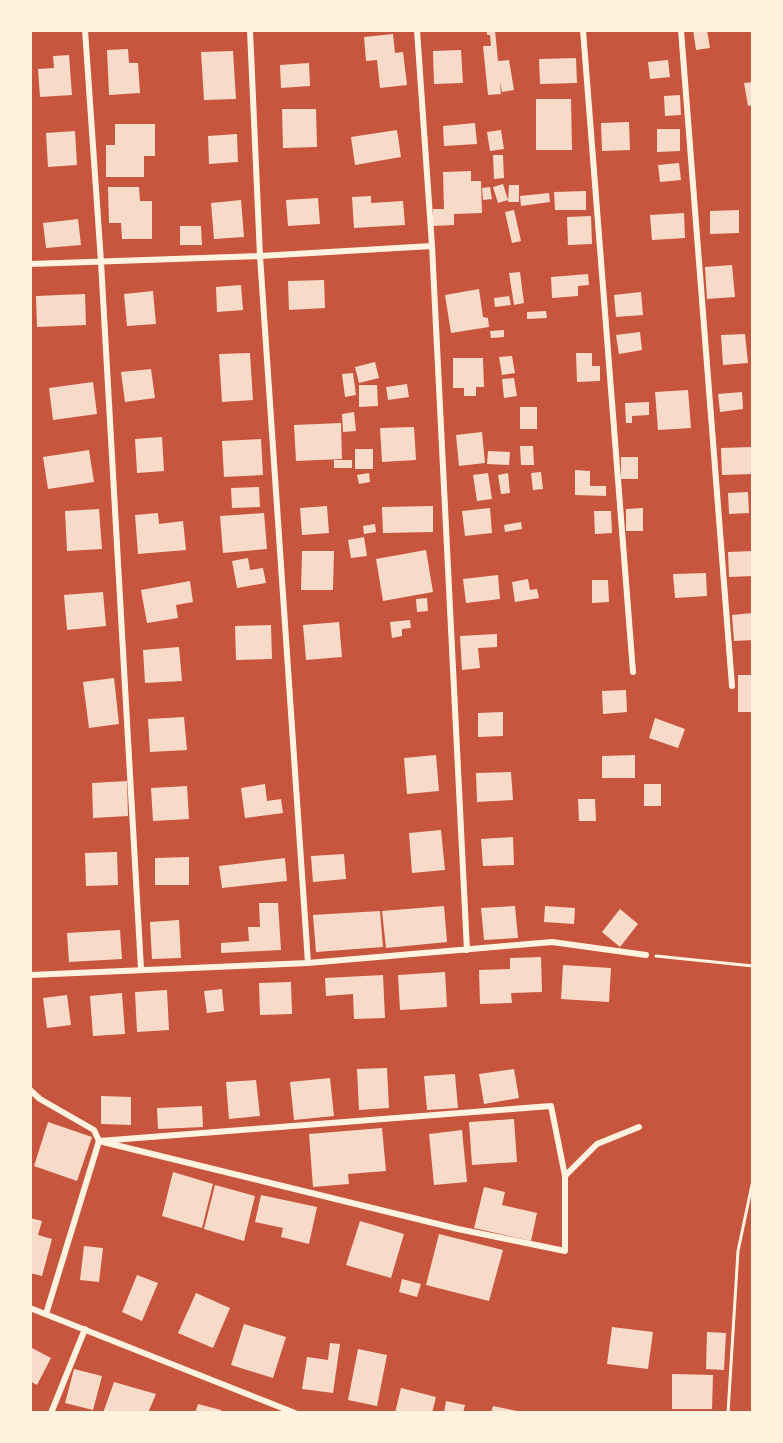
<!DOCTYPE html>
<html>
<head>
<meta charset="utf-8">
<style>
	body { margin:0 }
	#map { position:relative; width:783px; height:1443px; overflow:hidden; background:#c8553d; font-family:"Sofia Sans Condensed",sans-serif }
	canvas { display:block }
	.frame { position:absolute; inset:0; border:32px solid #fff3e0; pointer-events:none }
</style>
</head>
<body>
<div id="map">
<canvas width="783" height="1443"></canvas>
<div class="frame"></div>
</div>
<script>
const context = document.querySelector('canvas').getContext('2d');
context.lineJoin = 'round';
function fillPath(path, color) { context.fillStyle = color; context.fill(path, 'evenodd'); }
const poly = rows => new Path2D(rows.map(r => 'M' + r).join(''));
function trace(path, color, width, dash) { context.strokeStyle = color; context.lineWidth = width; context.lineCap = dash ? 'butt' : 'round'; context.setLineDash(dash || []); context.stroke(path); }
fillPath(poly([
	[487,30,495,30,498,61,509,60,514,90,502,92,500,82,501,94,488,95,483,46,491,46,490,35,487,35],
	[693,30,707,30,710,48,696,50],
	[393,34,395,53,403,52,407,85,380,88,377,60,366,61,364,37],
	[128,49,129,63,138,63,140,93,109,95,107,50],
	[461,50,463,83,434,84,433,51],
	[233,51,236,99,204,100,201,52],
	[69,55,72,95,40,97,38,69,54,68,53,56],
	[576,58,577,83,540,84,539,59],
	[668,60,670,77,650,79,648,62],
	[309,63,310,86,281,88,280,65],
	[753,82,753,105,748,106,744,83],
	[680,95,681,115,665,116,664,96],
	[536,99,571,99,572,150,536,150],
	[282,109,316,109,317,147,283,148],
	[629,122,630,150,602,151,601,123],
	[475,123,477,144,444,146,443,126],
	[115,124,155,124,155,156,144,156,144,177,106,177,106,145,115,145],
	[657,129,680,129,680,151,657,152],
	[397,130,401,157,355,165,351,137],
	[501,130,504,149,490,151,487,132],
	[75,131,77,165,48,167,46,133],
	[237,134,238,162,209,164,208,136],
	[493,155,503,155,504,178,494,179],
	[679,163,681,180,660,182,658,165],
	[471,171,471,181,481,181,482,213,454,214,454,225,433,226,433,209,444,209,443,172],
	[503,184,508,200,498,203,493,187],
	[509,185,519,185,519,202,508,202],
	[108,187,139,187,140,201,152,201,152,239,122,239,121,223,109,223],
	[490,187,492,199,483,200,482,188],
	[586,191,586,210,555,210,554,192],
	[549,193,550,202,521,206,520,196],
	[371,196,371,203,403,201,405,225,354,228,352,197],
	[318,198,320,224,288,226,286,200],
	[241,200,244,237,214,239,211,203],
	[514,210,521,241,512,243,505,212],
	[739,210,739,233,710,234,710,211],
	[684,213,685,238,652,240,650,215],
	[591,216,592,244,568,245,567,217],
	[78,219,81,245,46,248,43,223],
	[180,226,201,226,202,245,180,245],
	[732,265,735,297,707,299,705,267],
	[520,272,524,303,514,305,509,273],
	[588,274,589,285,578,286,578,296,552,298,551,277],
	[324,280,325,308,289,310,288,281],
	[241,285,243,310,217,312,216,287],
	[479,289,483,317,488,318,489,327,451,333,445,295],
	[153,291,156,324,127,326,124,294],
	[641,292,643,315,616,317,614,295],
	[85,294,86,325,37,327,36,296],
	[509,296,511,305,495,307,494,298],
	[546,311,547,318,527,319,527,312],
	[504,330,504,337,491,338,490,331],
	[640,332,642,350,619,354,616,335],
	[745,334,748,363,723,365,721,335],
	[250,353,253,400,222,402,219,354],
	[576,353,592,353,592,366,600,366,600,381,577,382],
	[512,356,515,373,502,375,499,357],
	[453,358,483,358,484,387,476,387,476,396,464,396,464,388,453,388],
	[375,362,379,378,359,383,355,367],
	[151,369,155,398,125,402,121,372],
	[353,373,356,395,345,397,342,374],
	[514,378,517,396,504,398,502,379],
	[93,382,97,414,53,420,49,388],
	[407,384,409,397,388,400,386,387],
	[359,385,377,385,378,406,359,407],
	[688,390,691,428,658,430,655,392],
	[742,392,743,409,720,412,718,394],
	[649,402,649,415,632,416,632,423,626,423,625,403],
	[520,407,537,407,537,429,520,429],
	[354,412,356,431,343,432,342,414],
	[341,423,342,459,296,461,294,425],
	[414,427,416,460,382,462,380,428],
	[482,432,485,463,459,466,456,435],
	[162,437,164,471,137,473,135,439],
	[261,439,263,475,224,477,222,441],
	[520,446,533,446,534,465,521,465],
	[752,447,753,474,722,475,721,448],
	[355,449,373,449,373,469,355,469],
	[89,450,94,482,48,489,43,457],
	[488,451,510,452,509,465,487,464],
	[621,457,638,457,638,479,621,479],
	[334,460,352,460,352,468,334,468],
	[575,470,590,471,590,486,606,486,606,496,575,495],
	[541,472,543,489,533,490,531,473],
	[369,473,370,482,359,484,357,475],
	[488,473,492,499,477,501,473,475],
	[508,473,510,493,501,494,498,475],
	[259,487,260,507,232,508,231,488],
	[748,492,749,513,729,514,728,493],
	[327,506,329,533,302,535,300,508],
	[433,506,433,532,383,533,382,507],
	[490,508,492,533,465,536,462,511],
	[643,508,643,531,626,531,626,509],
	[99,509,102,549,67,551,65,511],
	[594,511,611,511,612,533,595,534],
	[158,513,159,524,183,521,186,550,138,554,135,515],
	[264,513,267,549,223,553,220,516],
	[521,522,522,529,505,532,504,525],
	[375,524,376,532,364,534,363,526],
	[364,537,367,556,351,558,348,540],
	[426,550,433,592,383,601,376,559],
	[302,551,334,551,333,590,301,590],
	[753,551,753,576,729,577,728,552],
	[248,558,250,570,263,568,266,583,237,588,232,561],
	[706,573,707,596,675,598,673,574],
	[498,575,500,599,466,603,463,579],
	[528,579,530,590,537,589,539,598,515,602,512,582],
	[592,580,608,580,609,602,592,603],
	[190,581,193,602,176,605,178,618,147,623,141,590],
	[103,592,106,626,67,630,64,595],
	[427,598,428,611,417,612,416,599],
	[752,613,753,640,734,641,732,615],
	[410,620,411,628,402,629,402,636,392,638,390,622],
	[339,622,342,657,306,660,303,625],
	[271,625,272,659,236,660,235,626],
	[497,634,497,647,478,648,480,668,462,670,460,636],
	[179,647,182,681,145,683,143,650],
	[738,675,753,675,753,712,738,712],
	[114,678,119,724,89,728,83,682],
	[626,690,627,712,603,714,602,691],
	[503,712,503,736,478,737,478,713],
	[184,717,187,750,150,752,148,719],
	[655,718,685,729,678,748,649,738],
	[436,755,439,791,407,794,404,758],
	[635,755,635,778,602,778,602,756],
	[511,772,513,800,477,802,476,773],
	[127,781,128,816,93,818,92,783],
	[265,784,267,801,281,799,283,813,245,818,241,788],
	[644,784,661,784,661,806,644,806],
	[187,786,189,819,153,821,151,788],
	[578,799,595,799,596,821,579,821],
	[441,830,445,870,412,873,409,833],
	[513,837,514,865,483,866,481,839],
	[117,852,118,885,86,886,85,853],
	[344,854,346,879,313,882,311,856],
	[189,857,189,885,155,885,155,858],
	[285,858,287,881,222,888,219,866],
	[259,903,278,903,281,950,221,953,221,943,249,941,248,927,260,927],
	[444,906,447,942,386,948,382,911],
	[515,906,518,938,484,940,481,908],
	[545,906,575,908,574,924,544,922],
	[620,909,638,924,620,947,602,932],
	[380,911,383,947,316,952,313,915],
	[179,920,181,958,152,959,150,922],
	[120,930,122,959,69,962,67,933],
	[541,957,542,992,511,993,512,1003,480,1004,479,970,510,969,510,958],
	[563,965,611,968,609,1002,561,999],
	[445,972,447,1007,400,1010,398,975],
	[383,975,385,1018,354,1019,353,994,326,996,325,978],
	[291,982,292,1014,260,1015,259,983],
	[222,989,224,1011,207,1013,204,991],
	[167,990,169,1030,137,1032,135,992],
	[122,993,125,1034,93,1036,90,996],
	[67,995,71,1025,47,1028,43,998],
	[387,1068,389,1108,359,1110,357,1069],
	[514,1069,519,1098,484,1104,479,1074],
	[455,1074,458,1108,427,1110,424,1076],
	[330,1078,334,1116,294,1120,290,1082],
	[256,1080,260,1116,229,1119,226,1082],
	[101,1096,131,1097,131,1125,101,1124],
	[202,1106,203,1127,158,1129,157,1108],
	[514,1119,517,1162,472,1165,469,1122],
	[48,1122,92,1137,77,1181,34,1166],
	[382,1128,386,1171,348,1174,349,1184,313,1187,309,1134],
	[462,1130,467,1182,434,1185,429,1134],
	[173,1172,213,1184,202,1228,162,1216],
	[215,1185,255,1196,244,1241,204,1229],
	[484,1187,505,1192,502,1205,537,1213,531,1241,474,1228],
	[261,1195,317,1207,309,1244,281,1237,283,1228,255,1222],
	[30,1218,42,1221,38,1235,52,1239,42,1276,30,1273],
	[360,1221,404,1234,391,1278,346,1265],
	[439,1234,503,1250,489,1301,426,1285],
	[84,1246,103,1248,99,1282,80,1280],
	[137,1275,158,1283,142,1321,122,1312],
	[402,1279,421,1284,417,1297,399,1292],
	[196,1293,230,1308,213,1348,178,1333],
	[244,1324,286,1337,273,1378,231,1365],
	[612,1327,653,1332,648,1369,607,1364],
	[707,1332,726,1333,724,1370,706,1369],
	[330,1343,340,1344,333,1393,302,1389,307,1357,328,1360],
	[30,1347,51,1358,37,1385,30,1381],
	[358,1349,387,1355,377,1406,348,1400],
	[74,1369,102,1376,93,1410,65,1403],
	[672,1374,713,1375,712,1409,672,1409],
	[114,1382,156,1394,148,1413,103,1413],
	[401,1388,436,1397,432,1413,395,1413],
	[446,1401,465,1405,463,1413,444,1413],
	[198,1404,221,1410,221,1413,195,1413],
	[493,1406,522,1412,522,1413,491,1413]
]), '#f7dbc8');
trace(poly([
	[656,956,753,966],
	[728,1413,738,1251,753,1180]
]), '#fff3e0', 3);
trace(poly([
	[85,30,101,262,141,969],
	[250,30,260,256,308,963],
	[417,30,432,246,467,950],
	[583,30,633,672],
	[681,30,732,686],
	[30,264,260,256,432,246],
	[30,975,308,963,552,942,646,955],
	[30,1090,40,1099,94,1130,99,1141,458,1229,565,1251,565,1176,597,1144,639,1127],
	[30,1308,295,1413],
	[46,1314,99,1141,551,1106,565,1176],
	[51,1413,85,1329]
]), '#fff3e0', 6);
</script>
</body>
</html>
